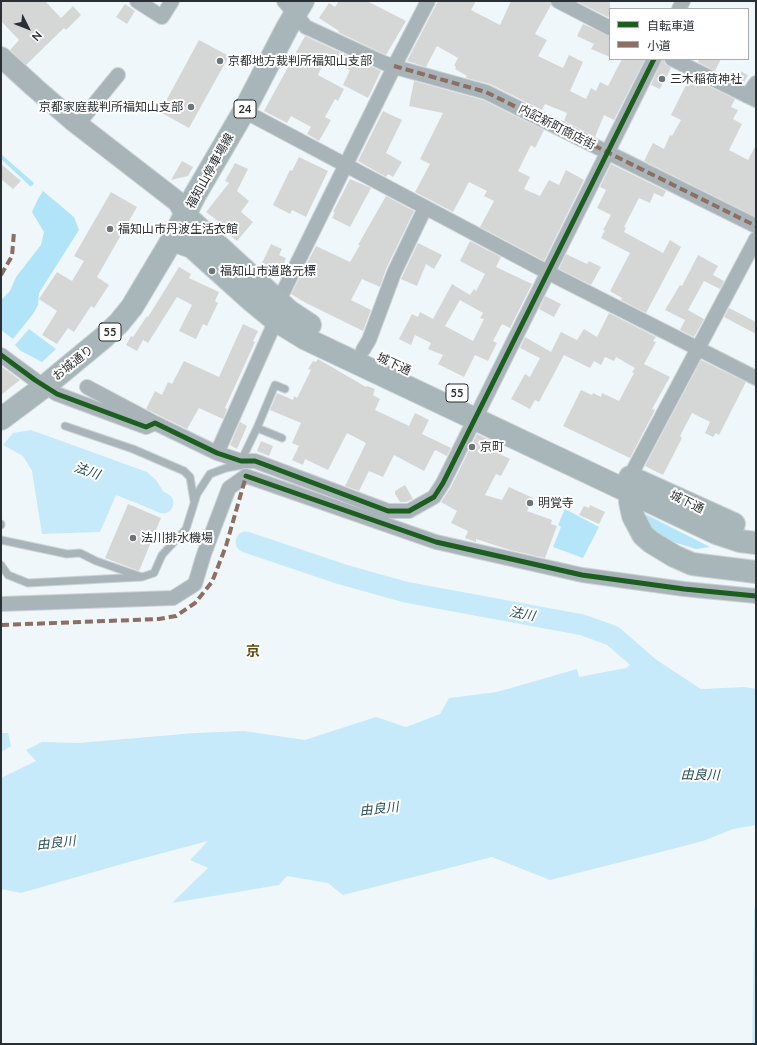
<!DOCTYPE html>
<html>
<head>
<meta charset="utf-8">
<style>
	body { margin:0 }
	#map { position:relative; width:757px; height:1045px; overflow:hidden; background:#eff7fa; font-family:Lato,"Noto Sans JP",sans-serif }
	canvas { display:block }
	.frame { position:absolute; inset:0; border:2px solid #292f32; pointer-events:none }
	.legend { position:absolute; left:609px; top:8px; width:140px; height:52px; box-sizing:border-box; background:#fff; border:1px solid #a9acad; margin:0; padding:5px 7px; list-style:none; font-size:12px; color:#292f32 }
	.legend li { display:flex; align-items:center; gap:8px; height:20px }
	.legend b { width:20px; border:1px solid #a9acad }
	.north { position:absolute; left:8px; top:8px; width:40px; height:40px; -webkit-text-stroke:3px #fff; paint-order:stroke; rotate:132deg; font-size:11px; font-weight:700; line-height:16px; text-align:center; color:#292f32 }
	.north::after { content:''; display:block; margin:auto; width:14px; height:18px; background:#292f32; clip-path:polygon(50% 0,100% 100%,50% 72%,0 100%) }
</style>
</head>
<body>
<div id="map">
<canvas width="757" height="1045"></canvas>
<div class="frame"></div>
<ul class="legend">
<li><b style="height:5px;background:#1b5e20"></b>自転車道</li>
<li><b style="height:5px;background:#8d6e63"></b>小道</li>
</ul>
<div class="north">N</div>
</div>
<script>
const context = document.querySelector('canvas').getContext('2d');
context.lineJoin = 'round';
function fillPath(path, color) { context.fillStyle = color; context.fill(path, 'evenodd'); }
const poly = rows => new Path2D(rows.map(r => 'M' + r).join(''));
function trace(path, color, width, dash) { context.strokeStyle = color; context.lineWidth = width; context.lineCap = dash ? 'butt' : 'round'; context.setLineDash(dash || []); context.stroke(path); }
function label(font, color, halo, rows, align = 'center') {
  context.font = font + ' Lato,"Noto Sans JP",sans-serif'; context.lineWidth = 4; context.setLineDash([]); context.textBaseline = 'middle'; context.strokeStyle = halo; context.fillStyle = color; for (const [text, x, y, turn = 0] of rows) {
    context.save(); context.translate(x, y); context.rotate((+turn || 0) * Math.PI / 180); context.textAlign = isNaN(turn) ? turn : align; if (halo) context.strokeText(text, 0, 0); context.fillText(text, 0, 0); context.restore();
  }
}
fillPath(poly([
	[29,329,56,349,42,362,21,351,15,345],
	[565,509,599,527,583,558,553,547,561,527,558,525],
	[643,513,710,547,696,549,664,539,647,527]
]), '#b4e5f8');
fillPath(poly([
	[1,154,34,183,32,186,30,186,1,159],
	[43,191,74,217,79,230,39,293,38,305,33,314,13,339,1,330,1,300,10,291,16,277,41,245,44,232,32,212,38,199]
]), '#b1e4f8');
fillPath(poly([
	[31,430,147,472,156,480,163,491,154,510,116,495,100,532,42,534,32,471,23,456,3,445,13,433],
	[646,653,701,689,745,687,756,689,756,825,733,829,703,841,653,854,550,880,492,857,343,895,328,883,287,876,279,885,172,903,208,868,190,860,208,841,129,862,21,893,1,889,1,778,36,761,26,750,42,742,78,743,195,733,244,731,305,740,376,717,406,727,440,714,449,698,497,692,577,669,579,677,626,668],
	[1,733,8,733,11,746,1,752]
]), '#c6eaf9');
trace(poly([
	[754,1044,756,908]
]), '#c6eaf9', 3.5);
trace(poly([
	[132,489,163,503],
	[246,542,341,574,405,592,583,625,613,636,660,677]
]), '#c6eaf9', 21);
fillPath(poly([
	[1,1,45,1,61,18,73,6,81,15,66,30,64,28,26,65,10,50,19,40,1,21],
	[339,1,367,1,406,21,386,55,338,32,339,31,319,18,329,3,335,7],
	[438,1,476,1,471,10,500,25,511,1,550,1,551,5,535,34,547,40,538,56,563,68,569,55,583,62,570,91,586,99,591,88,596,91,600,82,608,86,622,59,645,59,614,120,604,115,595,137,564,121,567,113,545,104,542,110,490,84,466,78,467,76,455,69,456,66,454,66,458,58,437,46,426,67,407,61],
	[576,1,610,1,610,18],
	[125,4,135,11,127,24,116,17],
	[583,24,610,36,610,57,591,49,594,44,577,36],
	[305,36,381,71,368,98,343,85,350,70,325,59,318,75,344,89,338,101,335,99,325,117,331,120,319,141,307,134,311,127,291,116,287,123,264,111],
	[199,40,229,56,189,128,160,112],
	[662,59,664,59,665,64,671,68,660,89,651,85],
	[699,59,721,59,715,71,698,62],
	[740,71,748,75,743,84,735,80],
	[690,77,735,99,731,107,738,110,733,119,742,124,729,150,748,160,756,145,756,217,644,161,653,143,664,149,670,135,672,136,681,120,671,115],
	[414,81,483,100,544,130,535,148,531,145,518,171,530,177,524,189,540,196,549,180,559,185,566,170,584,180,544,261,480,227,494,201,484,196,487,191,469,182,453,212,415,192,430,164,420,159,443,113,409,106],
	[383,111,402,120,386,153,402,162,393,177,388,174,386,177,358,161],
	[299,157,328,171,306,217,292,210,290,214,273,205,290,170,292,171],
	[182,161,193,167,188,176,171,180],
	[235,163,248,169,237,191,249,201,241,212,253,222,237,241,216,223,218,221,206,212,229,183,225,181],
	[1,164,21,181,13,189,1,179],
	[611,164,666,191,663,197,654,193,650,203,639,198,624,227,626,228,624,232,663,253,670,240,681,247,646,313,621,300,622,298,610,291,630,253,601,238,605,230,603,230,611,215,597,208,606,190,600,187],
	[350,179,371,188,350,227,332,218,335,212,333,212],
	[111,192,137,207,97,277,109,285,94,308,91,306,74,332,68,328,57,344,42,335,57,311,39,299,57,272,72,281,84,261,74,256],
	[386,196,414,211,386,269,380,287,362,279,351,300,371,310,363,331,306,303,291,294,316,246,350,262,360,245,358,245],
	[470,241,501,257,496,267,532,284,510,328,502,324,493,341,497,343,488,361,475,355,464,377,438,364,443,355,428,349,431,343,415,335,411,345,399,339,412,314,418,317,420,312,433,319,452,284,470,295,474,289,476,291,485,274,460,261],
	[460,300,483,313,480,318,484,319,473,341,445,326],
	[418,243,442,255,434,269,426,264,417,286,401,279],
	[271,244,282,249,279,255,286,258,281,271,262,263],
	[566,254,587,264,589,261,601,267,591,285,559,269],
	[698,255,718,266,713,275,724,281,720,289,704,281,688,310,704,319,694,337,680,330,685,320,665,310,680,285,682,286],
	[179,267,191,274,189,278,219,292,215,301,218,303,207,326,203,324,196,339,179,331,192,305,177,297,148,343,143,340,137,351,126,345,131,336,133,337,147,316,148,317],
	[545,296,561,304,554,317,539,309],
	[729,308,756,322,756,334,724,317],
	[609,313,656,337,653,341,656,342,644,364,670,377,652,409,655,410,630,458,563,426,581,390,592,395,593,393,601,397,602,393,619,401,634,373,632,372,635,368,616,357,614,361,605,357,601,365,594,361,590,368,564,355,539,402,535,400,530,409,511,399,525,374,530,377,540,358,520,348,525,337,551,352,561,332,577,340,584,329,597,337],
	[243,324,258,331,253,341,255,342,225,408,227,409,223,419,199,408,187,429,146,409,155,391,162,395,168,382,172,384,184,361,219,377],
	[318,359,366,387,367,386,375,389,373,395,380,399,375,410,409,426,415,413,429,420,422,434,451,448,447,456,435,450,424,471,394,455,383,477,369,471,359,491,345,486,366,443,347,433,328,470,305,459,303,465,292,460,299,446,292,443,301,423,270,410,277,393,293,400,294,396,297,398,311,370,308,369,313,361,316,362],
	[701,360,746,382,719,435,716,433,713,437,705,433,710,422,692,413,680,436,682,438,663,475,645,466],
	[1,366,20,380,1,395],
	[240,422,247,426,237,449,230,445],
	[477,434,492,441,488,448,510,459,501,476,496,474,485,495,502,500,509,487,533,498,527,511,552,520,551,524,557,526,545,558,510,550,476,539,476,542,465,538,468,531,451,523,457,511,441,502,451,487],
	[261,441,273,446,269,456,257,451],
	[405,485,413,499,406,502,400,502,395,494,395,491],
	[128,504,161,518,139,571,105,558],
	[590,505,605,512,599,524,579,515,584,506,589,508]
]), '#d5d7d6');
const lane = poly([
	[65,426,133,449,184,471,190,477,194,501],
	[257,428,282,438],
	[241,461,257,428,275,385,285,389],
	[1,524,1,525],
	[1,540,67,554,80,553,96,561,142,577,28,583,8,575,1,565],
	[142,577,154,573,162,555,186,529,197,494,210,474,226,468,243,465]
]);
const street = poly([
	[137,1,162,17,172,1],
	[284,1,306,27,384,63,402,69,486,92,756,226],
	[558,1,610,28],
	[679,9,683,1],
	[672,59,756,100],
	[747,96,756,83],
	[244,111,547,272,756,378],
	[78,124,118,75],
	[363,350,369,340,394,273,425,208],
	[1,355,35,380,57,394,146,427,155,423,217,453,241,461,255,461,388,511,409,511,434,497,443,483,654,59],
	[87,387,153,422],
	[217,453,272,329,283,292,399,57,428,1],
	[246,476,436,542,582,575,684,589,756,596],
	[631,477,635,467,756,239],
	[1,604,173,598,195,584,204,554,229,488,246,476]
]);
const secondary = poly([
	[1,57,34,87,72,120,178,202,185,215]
]);
const primary = poly([
	[185,215,289,311,310,325],
	[172,240,192,247,252,301,275,320,306,339,716,533,740,541,756,543],
	[1,419,45,386,103,338,119,323,132,307,172,240,195,195,244,111,287,28,303,1],
	[630,477,734,524],
	[631,481,630,502,633,516,643,535,651,542,674,556,692,564,756,572]
]);
trace(lane, '#ccd2d5', 9);
trace(street, '#ccd2d5', 16);
trace(secondary, '#ccd2d5', 22);
trace(primary, '#ccd2d5', 24);
trace(lane, '#a9b4b9', 7);
trace(street, '#a9b4b9', 14);
trace(secondary, '#a8b4b8', 20);
trace(primary, '#a8b6b9', 22);
trace(poly([
	[394,66,486,92,756,226],
	[1,275,12,256,14,232],
	[1,625,159,619,176,616,195,603,212,582,226,546,246,476]
]), '#8d6e63', 4, [8, 4]);
trace(poly([
	[1,355,35,380,57,394,146,427,155,423,217,453,241,461,255,461,388,511,409,511,434,497,443,483,654,59],
	[246,476,436,542,582,575,684,589,756,596]
]), '#1b5e20', 5);
for (const [x, y, r, color] of [
	[220,61,4,"#6e7578"],
	[662,79,4,"#6e7578"],
	[191,107,4,"#6e7578"],
	[110,229,4,"#6e7578"],
	[212,271,4,"#6e7578"],
	[472,447,4,"#6e7578"],
	[530,503,4,"#6e7578"],
	[133,538,4,"#6e7578"]
]) { const dot = new Path2D(); dot.arc(x, y, r, 0, 2 * Math.PI); context.fillStyle = color; context.fill(dot); trace(dot, '#fff', 1.5); }
for (const [x, y, w] of [
	[245,109,22],
	[110,332,22],
	[457,393,22]
]) { const box = new Path2D(); box.roundRect(x - w / 2, y - 9, w, 18, 3); context.fillStyle = '#fff'; context.fill(box); trace(box, '#292f32', 1); }
label('bold 11px', '#292f32', null, [
	["24",245,109],
	["55",110,332],
	["55",457,393]
]);
label('12px', '#292f32', '#fff', [
	["京都地方裁判所福知山支部",228,61],
	["三木稲荷神社",670,79],
	["京都家庭裁判所福知山支部",183,107,"right"],
	["福知山市丹波生活衣館",118,229],
	["福知山市道路元標",220,271],
	["京町",480,447],
	["明覚寺",538,503],
	["法川排水機場",141,538]
], 'left');
label('12px', '#292f32', '#fff', [
	["内記新町商店街",557,127,27],
	["福知山停車場線",210,171,-61],
	["お城通り",73,363,-39],
	["城下通",394,364,25],
	["城下通",687,502,26]
]);
label('italic 13px', '#244b59', '#fff', [
	["法川",87,471,19],
	["法川",522,614,11],
	["由良川",700,775,1],
	["由良川",379,809,-6],
	["由良川",56,843,-6]
]);
label('bold 14px', '#5b4706', '#fff', [
	["京",253,651]
]);
</script>
</body>
</html>
